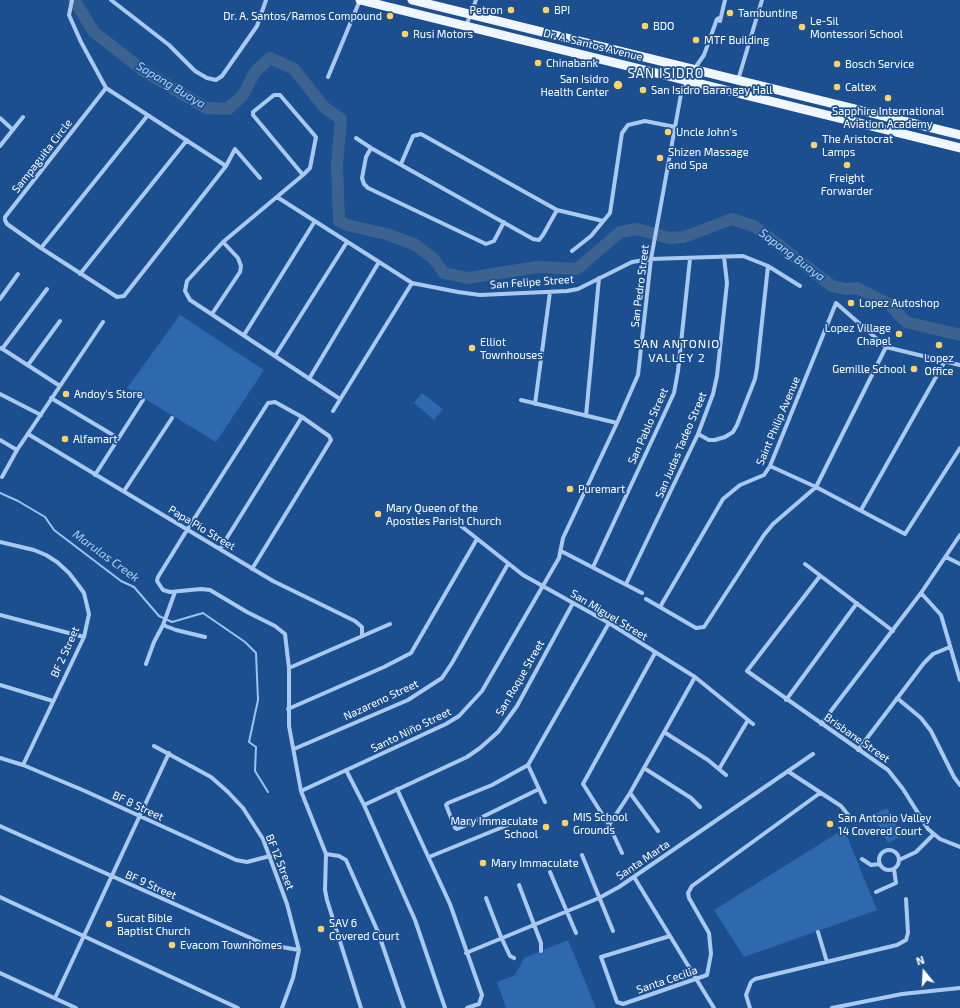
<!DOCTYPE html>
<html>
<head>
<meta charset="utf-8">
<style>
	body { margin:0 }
	#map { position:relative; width:960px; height:1008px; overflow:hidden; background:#1b4f8f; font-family:"Exo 2",sans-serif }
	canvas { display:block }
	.north { position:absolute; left:904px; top:952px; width:40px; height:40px; -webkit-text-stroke:3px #1b4f8f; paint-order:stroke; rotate:342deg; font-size:11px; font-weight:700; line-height:16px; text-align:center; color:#fff }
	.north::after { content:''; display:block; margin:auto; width:14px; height:18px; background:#fff; clip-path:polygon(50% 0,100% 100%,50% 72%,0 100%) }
</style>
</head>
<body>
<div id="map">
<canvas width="960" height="1008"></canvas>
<div class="north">N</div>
</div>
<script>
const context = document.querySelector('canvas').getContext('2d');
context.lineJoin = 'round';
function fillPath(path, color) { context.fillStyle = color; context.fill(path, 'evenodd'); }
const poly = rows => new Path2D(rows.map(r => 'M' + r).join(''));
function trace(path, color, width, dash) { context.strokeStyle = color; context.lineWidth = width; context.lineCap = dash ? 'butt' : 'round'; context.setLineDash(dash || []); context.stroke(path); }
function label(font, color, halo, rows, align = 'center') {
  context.font = font + ' "Exo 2",sans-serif'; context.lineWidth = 3.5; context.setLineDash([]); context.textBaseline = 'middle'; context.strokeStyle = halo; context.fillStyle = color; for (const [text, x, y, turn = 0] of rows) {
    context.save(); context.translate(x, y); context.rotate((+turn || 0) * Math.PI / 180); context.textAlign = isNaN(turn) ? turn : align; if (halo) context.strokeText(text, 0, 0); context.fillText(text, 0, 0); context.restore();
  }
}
fillPath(poly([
	[180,315,264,370,216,442,127,388],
	[422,393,443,409,434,420,414,403],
	[887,808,902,836,888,843,873,815],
	[844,829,877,910,744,957,714,910],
	[568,940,596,1008,506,1008,497,982,515,975,524,958]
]), '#2e69ad');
trace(poly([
	[0,493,18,501,45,517,54,530,121,581,134,587,159,616,172,622,203,613,245,642,256,653,258,700,249,742,256,747,255,771,268,792]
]), '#9cc4f0', 2);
trace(poly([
	[74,0,94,32,144,71,206,108,228,109,243,95,255,72,270,58,294,69,324,107,341,119,337,165,339,221,347,225,386,234,414,244,433,258,444,273,468,278,537,267,577,269,620,232,637,229,669,238,684,237,732,219,754,226,832,286,846,289,857,288,889,304,906,322,960,335]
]), '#3c6290', 12);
trace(poly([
	[72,0,69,15,81,42,106,88,226,166],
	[111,0,169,45,195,71,207,78,216,80,222,76,257,26,266,0],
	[720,21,725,0],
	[466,26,476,0],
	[328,77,360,0],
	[738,80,762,0],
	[106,88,5,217,5,220,7,224,41,248,117,297,124,296,226,166,235,149,260,178],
	[0,118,13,130],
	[356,138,371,148,533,239,539,240,543,235,557,210],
	[0,146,23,117],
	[371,148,366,157,362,178,364,184,368,188,486,244,494,241,504,222],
	[401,164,413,136,421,134,557,210,603,221],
	[303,175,253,115,253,112,274,95,280,95,316,137,310,168,303,175,223,242,187,281,185,291,190,300,340,399],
	[277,197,412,283,458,292,480,295,567,291,578,289,632,262,651,259,743,256,768,266,800,286],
	[41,248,148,115],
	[572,251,591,236,610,213,622,133,628,125,645,121,675,127],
	[80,274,187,140],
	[0,299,18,274],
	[212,314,240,272,241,266,238,258,223,242],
	[244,335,315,221],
	[1,348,60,386],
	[2,349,47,289],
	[275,356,347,242],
	[28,365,60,321],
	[309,379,379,262],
	[0,394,41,415],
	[51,398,118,438],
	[521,400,617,423],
	[535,404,550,292],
	[333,411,412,283],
	[586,416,599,278],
	[28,434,273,581,355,621,362,627,362,636],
	[698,434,709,440,715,440,725,437,733,432,737,425,755,379,757,368,768,266],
	[0,440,17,450],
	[770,466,816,487,905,534,960,448],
	[95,475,143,400],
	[2,477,17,450,103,322],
	[124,491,172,418],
	[861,510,945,361],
	[456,522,523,575,609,623,695,677,753,724],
	[0,542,34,550,46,555,57,562,69,573,79,586,84,593,89,614,84,637,23,765],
	[220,549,302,417],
	[561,551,642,593],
	[946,557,960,564],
	[805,564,893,631],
	[593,567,674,393,678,371,690,259],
	[252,569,331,440,329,436,302,417,275,402,268,403,187,530,158,577,157,581,163,590,170,592,201,589,210,590,247,612,275,626,285,634,289,668,289,726,301,791,326,854,325,890,327,900,361,1008],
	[820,576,747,671,888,770,903,789,928,829,940,839,960,847],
	[626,584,698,434,713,394,717,376,727,283,724,257],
	[175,592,163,625,176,630,205,637],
	[921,593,941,615,960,680],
	[646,599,696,628,704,627,764,535,773,524,816,487,886,347],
	[660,607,723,499,740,485,764,475,770,466,836,303,886,347,960,365],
	[0,615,84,637],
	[146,664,154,642,163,625],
	[289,668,390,624],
	[0,685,53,701],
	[897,698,921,718,931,731,954,777,960,785],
	[786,700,857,603],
	[288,709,384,667,411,653,477,539],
	[821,724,921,593,960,535],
	[664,732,708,760,726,775],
	[154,746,211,777,228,792,243,808,263,839,287,904,299,950,293,978,282,1008],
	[294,749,408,700,442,678,452,663,508,564],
	[858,750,924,663,933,654,950,647],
	[0,758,23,765,85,791,236,860,247,862,270,856],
	[528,765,492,785,448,803,446,805,455,828,457,829,462,827,539,789],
	[528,765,609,623],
	[528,765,545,802],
	[644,768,691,798,700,807],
	[719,769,748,720],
	[346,770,364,805,415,920,445,1008],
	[789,772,841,806,853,821],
	[397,789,450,904,482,995,479,1004,467,1008],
	[301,791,446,724,459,716,482,691,559,558,563,538,617,423,638,375,651,259,681,94,686,81,704,55,717,19,719,18],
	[630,793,658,831],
	[364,805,467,757,480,748,498,732,517,706,573,603],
	[609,825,630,793,695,677],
	[0,826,264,944,299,950],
	'879 860a10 10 0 1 1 20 0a10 10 0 1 1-20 0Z',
	[622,853,609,825,583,784,655,653],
	[326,854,339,856,346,860,378,932,404,1008],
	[582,855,613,931],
	[429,857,520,820],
	[862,859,871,865,880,864],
	[899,860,916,852,933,835],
	[550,872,576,933],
	[634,877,714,1008],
	[519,885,541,943,541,951],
	[876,892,896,883,894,869],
	[0,897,238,1008],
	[486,898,501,937,510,956,514,958],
	[818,932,827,962],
	[670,936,601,957,617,1002,623,1004,707,975,711,954,709,933,689,898,688,893,692,886,820,793],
	[466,953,599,898,619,887,813,754],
	[0,973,76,1008],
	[55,998,169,753],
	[750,1008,746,995,751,982,755,979,897,945,906,940,908,933,906,899],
	[832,1008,902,994,960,988]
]), '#a9c9ee', 4);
trace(poly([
	[360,0,960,148],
	[412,0,960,135]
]), '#f0f6ff', 9);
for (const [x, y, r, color] of [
	[511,10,4,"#ffd166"],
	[546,10,4,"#ffd166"],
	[730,13,4,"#ffd166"],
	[390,16,4,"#ffd166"],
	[645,26,4,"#ffd166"],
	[802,27,4,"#ffd166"],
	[405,34,4,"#ffd166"],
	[696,40,4,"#ffd166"],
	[538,63,4,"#ffd166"],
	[837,64,4,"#ffd166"],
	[618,85,5,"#ffd166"],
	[837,87,4,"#ffd166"],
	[643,90,4,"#ffd166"],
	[888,98,4,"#ffd166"],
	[668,132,4,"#ffd166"],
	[814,145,4,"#ffd166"],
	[660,158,4,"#ffd166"],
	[847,165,4,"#ffd166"],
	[851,303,4,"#ffd166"],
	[899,334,4,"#ffd166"],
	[939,345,4,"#ffd166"],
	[472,348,4,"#ffd166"],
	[914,369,4,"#ffd166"],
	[66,394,4,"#ffd166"],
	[65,439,4,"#ffd166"],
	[570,489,4,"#ffd166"],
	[378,514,4,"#ffd166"],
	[565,823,4,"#ffd166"],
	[830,824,4,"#ffd166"],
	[546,827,4,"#ffd166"],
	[483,863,4,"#ffd166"],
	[109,924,4,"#ffd166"],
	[321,929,4,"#ffd166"],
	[172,945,4,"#ffd166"]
]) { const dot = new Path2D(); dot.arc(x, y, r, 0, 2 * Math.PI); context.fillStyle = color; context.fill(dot); trace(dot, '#1b4f8f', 1.5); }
label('11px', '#fff', '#1b4f8f', [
	["Petron",503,10,"right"],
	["BPI",554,10],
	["Tambunting",738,13],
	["Dr. A. Santos/Ramos Compound",382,16,"right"],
	["Le-Sil",810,21],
	["Montessori School",810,34],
	["BDO",653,26],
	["Rusi Motors",413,34],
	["MTF Building",704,40],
	["Chinabank",546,63],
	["Bosch Service",845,64],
	["San Isidro",609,79,"right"],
	["Health Center",609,92,"right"],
	["Caltex",845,87],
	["San Isidro Barangay Hall",651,90],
	["Sapphire International",888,111,"center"],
	["Aviation Academy",888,124,"center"],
	["Uncle John's",676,132],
	["The Aristocrat",822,139],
	["Lamps",822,152],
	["Shizen Massage",668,152],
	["and Spa",668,165],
	["Freight",847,178,"center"],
	["Forwarder",847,191,"center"],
	["Lopez Autoshop",859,303],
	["Lopez Village",891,328,"right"],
	["Chapel",891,341,"right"],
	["Elliot",480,342],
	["Townhouses",480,355],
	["Lopez",939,358,"center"],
	["Office",939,371,"center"],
	["Gemille School",906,369,"right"],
	["Andoy's Store",74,394],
	["Alfamart",73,439],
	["Puremart",578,489],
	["Mary Queen of the",386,508],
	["Apostles Parish Church",386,521],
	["MIS School",573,817],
	["Grounds",573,830],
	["San Antonio Valley",838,818],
	["14 Covered Court",838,831],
	["Mary Immaculate",538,821,"right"],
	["School",538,834,"right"],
	["Mary Immaculate",491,863],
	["Sucat Bible",117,918],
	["Baptist Church",117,931],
	["SAV 6",329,923],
	["Covered Court",329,936],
	["Evacom Townhomes",180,945]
], 'left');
label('11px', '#fff', '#1b4f8f', [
	["Dr. A. Santos Avenue",593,45,14],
	["Sampaguita Circle",42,156,-52],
	["San Felipe Street",532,282,-4],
	["San Pedro Street",640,286,-83],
	["Saint Philip Avenue",778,421,-67],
	["San Pablo Street",648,426,-66],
	["San Judas Tadeo Street",681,445,-67],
	["Papa Pio Street",202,528,31],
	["San Miguel Street",609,615,31],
	["BF 2 Street",65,652,-66],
	["San Roque Street",520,678,-60],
	["Nazareno Street",381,700,-25],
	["Santo Niño Street",411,730,-26],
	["Brisbane Street",857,738,35],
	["BF 8 Street",138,806,25],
	["Santa Marta",643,860,-34],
	["BF 12 Street",280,862,68],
	["BF 9 Street",151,885,24],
	["Santa Cecilia",667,980,-19]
]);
label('italic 12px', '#b5d3f5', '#1b4f8f', [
	["Sapang Buaya",171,85,31],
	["Sapang Buaya",792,255,37],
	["Marulas Creek",106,556,36]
]);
context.letterSpacing = '1px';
label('12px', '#fff', '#1b4f8f', [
	["SAN ANTONIO",677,344],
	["VALLEY 2",677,358]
]);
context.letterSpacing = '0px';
context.letterSpacing = '1px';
label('13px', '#fff', '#1b4f8f', [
	["SAN ISIDRO",666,74]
]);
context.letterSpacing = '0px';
</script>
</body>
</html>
